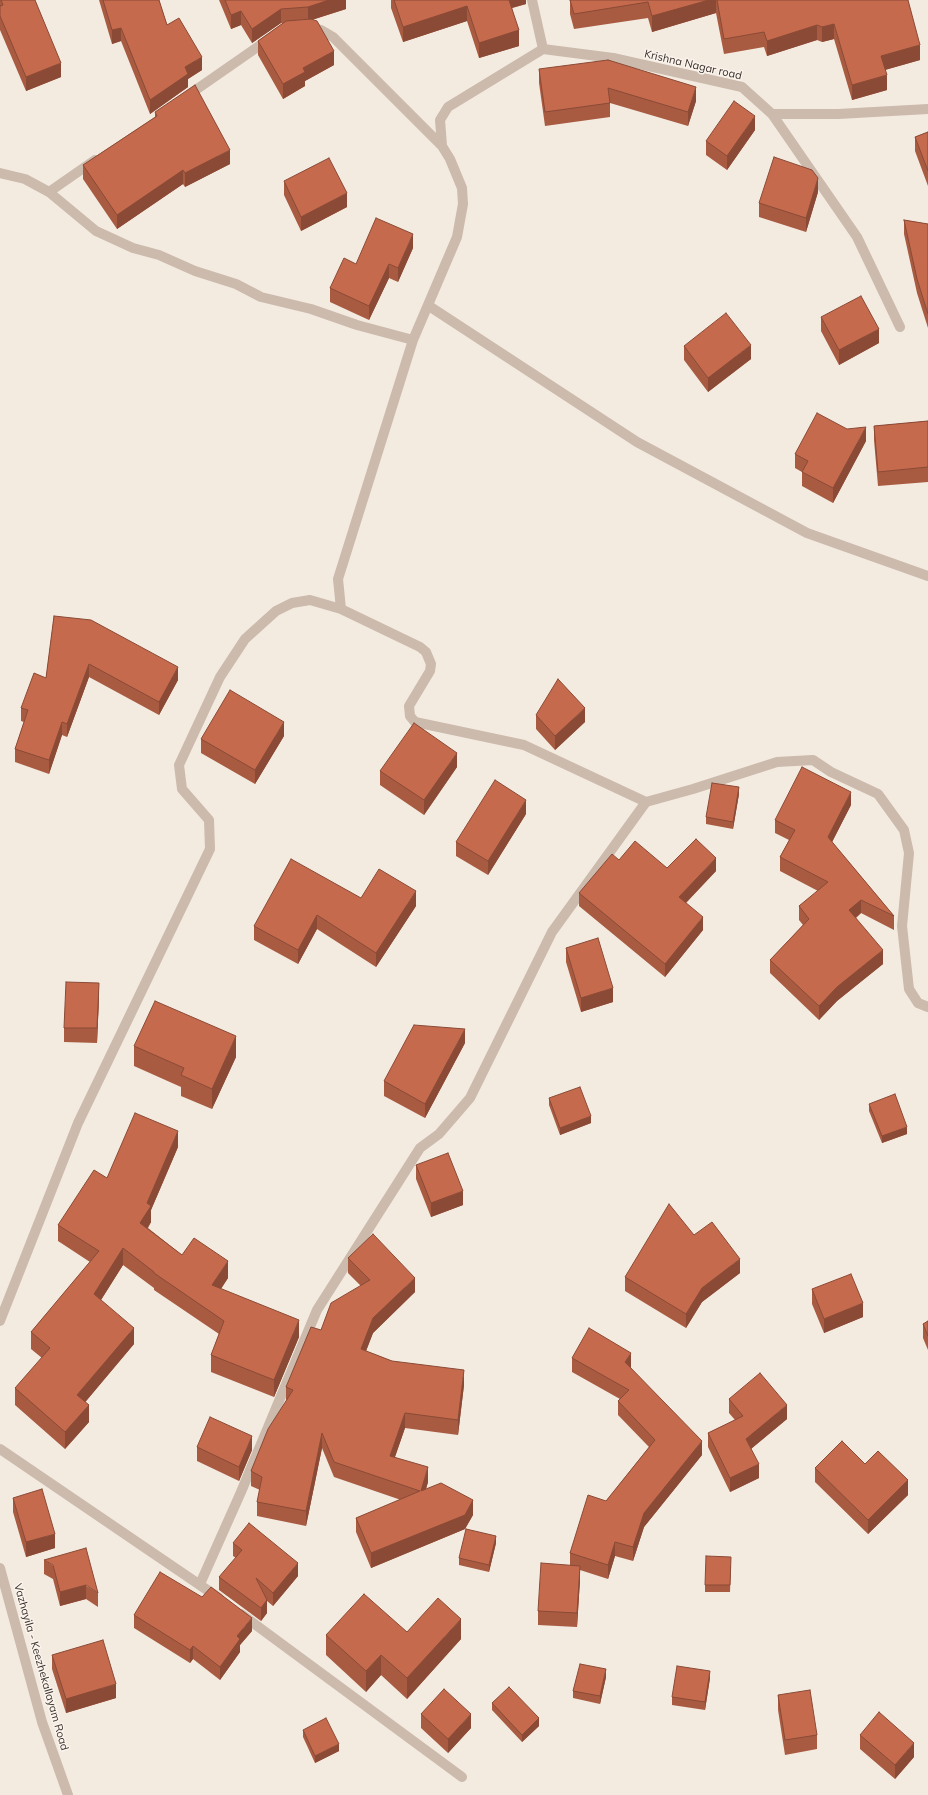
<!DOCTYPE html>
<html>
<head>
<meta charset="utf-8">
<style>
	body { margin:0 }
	canvas { display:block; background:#f3eae0 }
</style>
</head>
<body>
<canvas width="928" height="1795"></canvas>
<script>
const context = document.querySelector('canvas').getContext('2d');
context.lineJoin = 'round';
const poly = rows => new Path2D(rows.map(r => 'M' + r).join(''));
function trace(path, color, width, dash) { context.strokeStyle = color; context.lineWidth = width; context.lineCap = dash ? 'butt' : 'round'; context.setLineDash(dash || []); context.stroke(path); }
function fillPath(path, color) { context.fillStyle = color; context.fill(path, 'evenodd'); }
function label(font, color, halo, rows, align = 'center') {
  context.font = font + ' Mulish,sans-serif'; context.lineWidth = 3; context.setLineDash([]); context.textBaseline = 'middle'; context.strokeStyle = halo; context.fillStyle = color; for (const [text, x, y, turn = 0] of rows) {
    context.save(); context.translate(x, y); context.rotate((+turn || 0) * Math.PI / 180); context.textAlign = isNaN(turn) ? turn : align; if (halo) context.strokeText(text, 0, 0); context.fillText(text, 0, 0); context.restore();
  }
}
trace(poly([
	[532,0,543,49,613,58,742,87,772,114,838,114,928,109],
	[310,27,321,30,333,37,442,146],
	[187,96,269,39],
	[772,114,857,237,900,327],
	[0,173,25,179,49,192,96,231,133,248,159,255,195,271,236,284,261,297,311,309,357,325,413,340],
	[49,192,95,160],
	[429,306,637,442,807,533,928,576],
	[646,802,693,789,777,762,813,760,831,772,878,794,904,830,909,853,902,926,909,989,918,1003,928,1007],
	[0,1321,78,1123,210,849,209,820,182,789,179,765,220,677,245,639,276,611,292,603,310,600,341,609],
	[0,1449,219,1598],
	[0,1568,42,1722,68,1795],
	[200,1584,241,1492,317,1310,420,1148,439,1134,470,1098,552,932,646,802,524,745,415,722,410,716,409,706,430,671,431,664,426,652,420,647,341,609,338,579,413,340,457,237,463,204,462,188,450,159,442,146,440,120,448,107,543,49],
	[241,1614,462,1777]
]), '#ccbaac', 10);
fillPath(poly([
	[0,0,35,0,61,77,26,91,0,30],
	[99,0,159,0,167,25,202,70,188,79,188,87,150,114,121,41,112,44],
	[219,0,346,0,346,9,312,20,334,65,305,81,305,86,283,99,258,55,258,41,283,23,281,23,252,43,241,25,231,29],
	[391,0,526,0,526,4,512,8,519,46,479,58,467,21,403,42,391,8],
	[570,0,908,0,920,60,885,70,887,90,852,100,834,39,822,42,817,40,767,56,764,47,724,54,716,13,652,32,648,18,574,29,570,14],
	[539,69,696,101,688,126,610,103,610,117,545,126,539,83],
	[155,112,230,164,185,187,183,184,117,229,83,179,83,165,155,117],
	[755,130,727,170,706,155,706,141],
	[928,132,928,186,915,151,915,137],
	[284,181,347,207,301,231,284,195],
	[818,192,806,232,759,217,759,203],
	[904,220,928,224,928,328,917,293,904,234],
	[413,248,398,282,389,278,369,320,330,302,330,288,356,264],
	[821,317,879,343,839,365,821,331],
	[684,346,751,359,708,392,684,360],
	[928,421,928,482,878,486,874,440,874,426],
	[866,441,833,503,802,486,802,472,795,468,795,454],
	[54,616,178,680,159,715,89,677,67,737,62,735,49,774,15,762,15,749,24,722,21,721,21,708,46,678],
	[536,715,585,722,555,750,536,729],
	[284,736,255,784,201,753,201,739],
	[457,767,424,815,380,785,380,771],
	[739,794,733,829,706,824,706,817],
	[851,805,832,842,894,916,894,930,861,913,856,918,883,964,837,1001,819,1020,770,973,770,960,803,925,799,920,799,906,818,891,780,871,780,857,789,840,775,833,775,820],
	[526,814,488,875,456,856,456,842],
	[619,860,667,868,716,871,686,903,703,930,665,977,579,906,579,893],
	[361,898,416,906,376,967,317,929,298,964,254,940,254,926],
	[566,948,613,1002,581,1012,566,962],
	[99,997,97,1043,64,1042,64,1028],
	[465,1043,425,1118,384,1096,384,1081],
	[134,1046,236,1057,212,1109,181,1096,181,1087,134,1066],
	[549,1098,591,1123,560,1135,549,1105],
	[869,1104,907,1134,882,1143,869,1111],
	[178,1147,151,1210,151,1222,148,1228,182,1255,228,1278,221,1289,299,1337,274,1397,211,1372,211,1355,219,1334,154,1290,154,1288,123,1265,101,1300,134,1344,85,1402,89,1422,65,1449,15,1405,15,1388,42,1358,31,1349,31,1332,90,1262,58,1241,58,1225,107,1178],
	[416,1165,463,1205,431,1217,416,1179],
	[694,1235,740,1273,702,1302,686,1328,625,1291,625,1277],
	[348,1258,415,1292,373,1333,366,1351,392,1361,464,1385,458,1435,405,1428,395,1457,428,1482,426,1489,473,1515,465,1529,371,1568,356,1532,356,1518,401,1500,334,1477,322,1448,306,1526,257,1516,257,1502,260,1490,251,1486,251,1471,286,1401,286,1387,321,1330,361,1286,348,1273],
	[812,1289,863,1317,824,1333,812,1304],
	[928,1321,928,1350,923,1338,923,1324],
	[572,1358,631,1367,631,1368,702,1455,644,1527,633,1561,615,1556,608,1579,580,1570,580,1580,577,1627,538,1625,538,1611,570,1565,570,1553,606,1501,649,1447,618,1415,618,1401,620,1399,572,1372],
	[729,1399,787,1419,751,1449,759,1478,730,1492,708,1447,708,1433,735,1420,729,1413],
	[197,1447,252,1450,239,1481,197,1461],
	[865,1464,908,1495,868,1534,815,1482,815,1468],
	[13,1498,55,1548,26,1557,13,1512],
	[233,1543,298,1576,273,1606,267,1601,267,1613,261,1621,219,1590,219,1577,236,1558,233,1556],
	[496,1543,489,1572,459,1565,459,1558],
	[44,1560,98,1593,98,1607,86,1599,60,1606,53,1579,44,1574],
	[731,1565,730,1592,705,1592,705,1585],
	[134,1615,252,1631,240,1645,240,1652,220,1680,193,1659,190,1663,134,1628],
	[407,1632,461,1639,407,1699,381,1675,366,1692,326,1655,326,1635],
	[52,1655,116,1698,66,1713,52,1669],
	[606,1677,600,1704,573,1698,573,1691],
	[710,1678,705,1710,672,1705,672,1697],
	[778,1695,817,1735,817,1749,785,1755,778,1710],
	[492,1703,539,1726,522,1742,492,1710],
	[421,1714,471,1728,448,1753,421,1728],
	[303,1730,339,1751,315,1763,303,1737],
	[860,1735,914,1757,895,1779,860,1749]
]), '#a95b42');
fillPath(poly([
	[329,0,346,0,346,9,308,21,308,7],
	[508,0,526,0,526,4,508,9],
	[709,0,716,0,716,13,652,32,652,16],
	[467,6,467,21,403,42,403,27],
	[281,9,281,23,252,43,252,29],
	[241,11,241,25,231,29,231,15],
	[834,24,834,39,822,42,822,27],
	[817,25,817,40,767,56,767,41],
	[121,28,121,41,112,44,112,30],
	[519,30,519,46,479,58,479,43],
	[920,45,920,60,881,71,881,56],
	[334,51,334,65,305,81,305,86,283,99,283,84,303,68],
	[202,57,202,70,188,79,188,87,150,114,150,100,185,67],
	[61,63,61,77,26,91,26,77],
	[887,75,887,90,852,100,852,85],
	[696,87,696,101,688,126,688,112],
	[755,116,755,130,727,170,727,156],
	[230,150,230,164,185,187,185,173],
	[183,170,183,184,117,229,117,215],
	[818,178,818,192,806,232,806,218],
	[347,193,347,207,301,231,301,217],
	[413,234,413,248,398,282,398,268],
	[389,264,389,278,369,320,369,306],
	[879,329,879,343,839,365,839,350],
	[751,345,751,359,708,392,708,378],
	[866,427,866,441,833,503,833,488],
	[89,664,89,677,67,737,67,724],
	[178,667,178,680,159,715,159,702],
	[585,708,585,722,555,750,555,736],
	[62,722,62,735,49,774,49,760],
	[284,722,284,736,255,784,255,770],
	[457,753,457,767,424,815,424,800],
	[739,787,739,794,733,829,733,822],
	[851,792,851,805,828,850,828,837],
	[526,800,526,814,488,875,488,861],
	[716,858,716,871,679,910,679,897],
	[416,891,416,906,376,967,376,953],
	[861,900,861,913,849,923,849,910],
	[317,915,317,929,298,964,298,950],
	[703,917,703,930,665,977,665,964],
	[883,950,883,964,837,1001,819,1020,819,1006,837,987],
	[99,983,99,997,97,1043,97,1028],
	[613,988,613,1002,581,1012,581,998],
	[465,1029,465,1043,425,1118,425,1104],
	[236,1036,236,1057,212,1109,212,1089],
	[591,1116,591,1123,560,1135,560,1128],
	[907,1127,907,1134,882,1143,882,1136],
	[178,1131,178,1147,151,1210,151,1222,140,1239,140,1223,147,1203],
	[463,1191,463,1205,431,1217,431,1203],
	[123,1248,123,1265,94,1311,94,1294],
	[740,1259,740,1273,702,1302,686,1328,686,1314,702,1288],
	[228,1261,228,1278,212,1302,212,1285],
	[415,1278,415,1292,373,1333,361,1364,361,1349,373,1318],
	[863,1303,863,1317,824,1333,824,1319],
	[299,1320,299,1337,274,1397,274,1380],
	[134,1328,134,1344,77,1412,77,1395],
	[631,1353,631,1367,625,1376,625,1362],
	[464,1370,464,1385,458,1435,458,1420],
	[89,1405,89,1422,65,1449,65,1432],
	[787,1405,787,1419,746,1453,746,1439],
	[405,1413,405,1428,390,1471,390,1456],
	[322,1433,322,1448,306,1526,306,1511],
	[252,1436,252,1450,239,1481,239,1467],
	[702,1441,702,1455,644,1527,633,1561,633,1547,644,1513],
	[759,1464,759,1478,730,1492,730,1478],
	[428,1467,428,1482,421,1506,421,1491],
	[908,1480,908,1495,868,1534,868,1520],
	[473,1500,473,1515,465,1529,371,1568,371,1553],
	[55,1534,55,1548,26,1557,26,1542],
	[496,1536,496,1543,489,1572,489,1565],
	[615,1542,615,1556,608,1579,608,1565],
	[298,1563,298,1576,273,1606,273,1593],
	[580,1566,580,1580,577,1627,577,1613],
	[86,1585,86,1599,60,1606,60,1592],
	[267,1600,267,1613,261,1621,261,1608],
	[252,1618,252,1631,240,1645,240,1652,220,1680,220,1667,237,1636],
	[461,1619,461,1639,407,1699,407,1678],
	[193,1646,193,1659,190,1663,190,1650],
	[381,1655,381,1675,366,1692,366,1671],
	[606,1669,606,1677,600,1704,600,1696],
	[710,1671,710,1678,705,1710,705,1702],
	[116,1684,116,1698,66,1713,66,1699],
	[471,1714,471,1728,448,1753,448,1739],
	[539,1718,539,1726,522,1742,522,1735],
	[914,1743,914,1757,895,1779,895,1765],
	[339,1744,339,1751,315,1763,315,1756]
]), '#8a4a36');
const building = poly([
	[1,0,35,0,61,63,26,77,0,16,0,6,3,5,1,0],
	[103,0,159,0,167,25,179,18,202,57,185,67,188,74,150,100,121,28,112,30,103,0],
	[225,0,329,0,308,7,281,9,252,29,241,11,231,15,225,0],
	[394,0,509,0,519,30,479,43,467,6,403,27,394,0],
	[570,0,709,0,652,16,648,2,574,14,570,0],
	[717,0,908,0,920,45,881,56,887,75,852,85,834,24,822,27,817,25,767,41,764,32,724,39,717,0],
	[311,19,317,21,334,51,303,68,305,72,283,84,258,41,286,21,311,19],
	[608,60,696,87,688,112,608,88,610,103,545,112,539,69,608,60],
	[195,85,230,150,185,173,183,170,117,215,83,165,157,116,155,112,195,85],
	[734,101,755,116,727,156,706,141,734,101],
	[928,132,928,171,915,137,928,132],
	[774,157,812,170,818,178,806,218,759,203,774,157],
	[329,158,347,193,301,217,284,181,329,158],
	[376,218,413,234,398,268,389,264,369,306,330,288,344,258,356,264,376,218],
	[904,220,928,224,928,314,917,279,904,220],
	[861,296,879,329,839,350,821,317,861,296],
	[726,313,751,345,708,378,684,346,726,313],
	[817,413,847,429,866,427,833,488,802,472,808,461,795,454,817,413],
	[928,421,928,467,878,472,874,426,928,421],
	[54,616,91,620,178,667,159,702,89,664,67,724,62,722,49,760,15,749,28,710,21,708,34,673,46,678,54,616],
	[558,679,585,708,555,736,536,715,558,679],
	[230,690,284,722,255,770,201,739,230,690],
	[414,723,457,753,424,800,380,771,414,723],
	[802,767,851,792,828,837,894,916,861,900,849,910,883,950,837,987,819,1006,770,960,809,919,799,906,828,882,780,857,795,830,775,820,802,767],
	[495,780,526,800,488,861,456,842,495,780],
	[712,783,739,787,733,822,706,817,712,783],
	[696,839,716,858,679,897,703,917,665,964,579,893,612,854,619,860,635,841,667,868,696,839],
	[291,859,361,898,379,869,416,891,376,953,317,915,298,950,254,926,291,859],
	[598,938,613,988,581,998,566,948,598,938],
	[66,982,99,983,97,1028,64,1028,66,982],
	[155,1001,236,1036,212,1089,181,1075,184,1068,134,1046,155,1001],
	[414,1025,465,1029,425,1104,384,1081,414,1025],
	[580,1087,591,1116,560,1128,549,1098,580,1087],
	[895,1094,907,1127,882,1136,869,1104,895,1094],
	[135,1113,178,1131,147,1203,151,1206,140,1223,182,1255,194,1238,228,1261,212,1285,299,1320,274,1380,211,1355,224,1321,154,1273,154,1272,123,1248,94,1294,134,1328,77,1395,89,1405,65,1432,15,1388,50,1348,31,1332,99,1251,58,1225,94,1170,107,1178,135,1113],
	[448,1153,463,1191,431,1203,416,1165,448,1153],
	[669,1204,694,1235,712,1222,740,1259,702,1288,686,1314,625,1277,669,1204],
	[373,1234,415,1278,373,1318,361,1349,392,1361,464,1370,458,1420,405,1413,390,1456,428,1467,421,1491,441,1483,473,1500,465,1515,371,1553,356,1518,420,1491,334,1462,322,1433,306,1511,257,1502,262,1477,251,1471,268,1429,293,1390,286,1387,311,1327,321,1330,331,1303,370,1280,348,1258,373,1234],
	[851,1274,863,1303,824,1319,812,1289,851,1274],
	[928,1321,928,1336,923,1324,928,1321],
	[589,1328,631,1353,625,1362,702,1441,644,1513,633,1547,615,1542,608,1565,570,1553,588,1495,606,1501,655,1440,618,1401,629,1390,572,1358,589,1328],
	[760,1373,787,1405,746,1439,759,1464,730,1478,708,1433,743,1416,729,1399,760,1373],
	[210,1417,252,1436,239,1467,197,1447,210,1417],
	[842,1441,865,1464,878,1451,908,1480,868,1520,815,1468,842,1441],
	[42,1489,55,1534,26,1542,13,1498,42,1489],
	[249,1523,298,1563,273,1593,256,1578,267,1600,261,1608,219,1577,242,1550,233,1543,249,1523],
	[466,1529,496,1536,489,1565,459,1558,466,1529],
	[86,1548,98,1593,86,1585,60,1592,53,1565,44,1560,86,1548],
	[706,1556,731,1557,730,1585,705,1585,706,1556],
	[541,1563,580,1566,577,1613,538,1611,541,1563],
	[160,1572,202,1597,211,1587,252,1618,237,1636,240,1639,220,1667,193,1646,190,1650,134,1615,160,1572],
	[364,1594,407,1632,438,1598,461,1619,407,1678,381,1655,366,1671,326,1635,364,1594],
	[103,1640,116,1684,66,1699,52,1655,103,1640],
	[580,1664,606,1669,600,1696,573,1691,580,1664],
	[677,1666,710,1671,705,1702,672,1697,677,1666],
	[509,1687,539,1718,522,1735,492,1703,509,1687],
	[444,1689,471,1714,448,1739,421,1714,444,1689],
	[810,1690,817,1735,785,1740,778,1695,810,1690],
	[879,1712,914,1743,895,1765,860,1735,879,1712],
	[326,1718,339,1744,315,1756,303,1730,326,1718]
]);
fillPath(building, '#c56a4d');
trace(building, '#8a4a36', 1);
label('11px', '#3a2f2b', '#faf4ed', [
	["Krishna Nagar road",693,65,13],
	["Vazhayila - Keezhekallayam Road",41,1667,74]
]);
</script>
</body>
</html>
